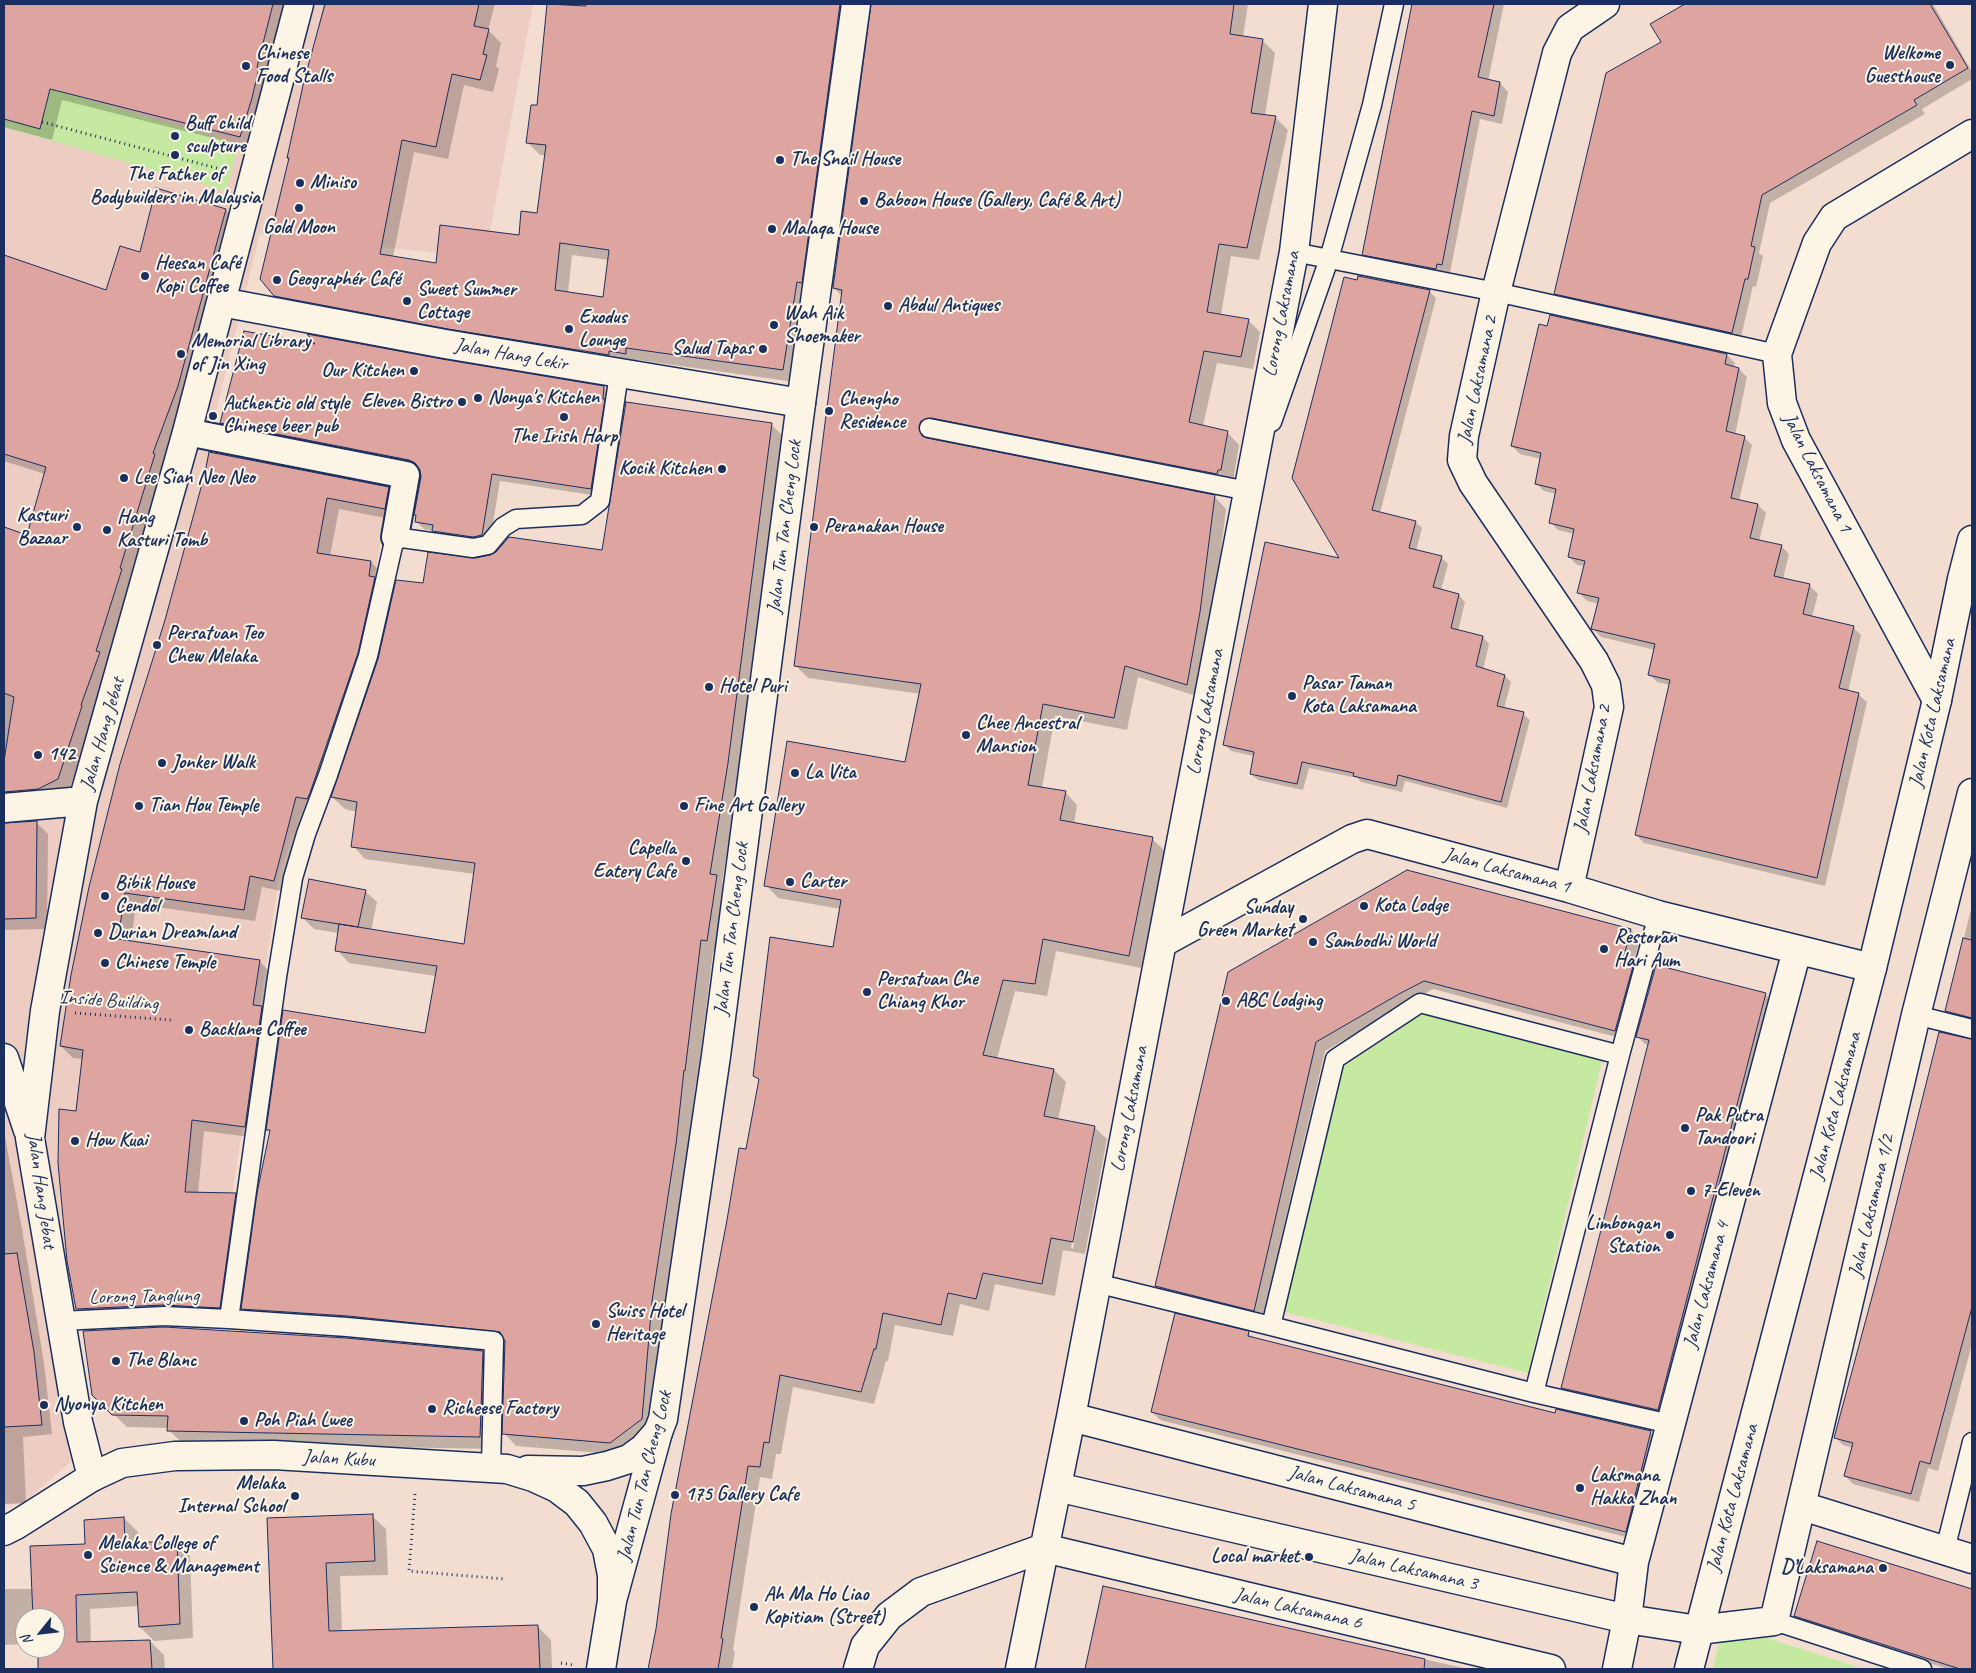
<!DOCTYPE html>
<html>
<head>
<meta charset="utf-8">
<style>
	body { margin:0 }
	#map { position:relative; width:1976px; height:1673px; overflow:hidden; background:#f3ddd0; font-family:Caveat,sans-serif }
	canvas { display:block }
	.frame { position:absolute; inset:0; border:5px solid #1b2f5e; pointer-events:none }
	.north { position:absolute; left:15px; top:1608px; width:50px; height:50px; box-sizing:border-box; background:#fcf5e5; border:1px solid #a2a6af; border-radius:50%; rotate:241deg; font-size:14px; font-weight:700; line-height:20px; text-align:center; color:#1b2f5e }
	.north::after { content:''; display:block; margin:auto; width:18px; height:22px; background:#1b2f5e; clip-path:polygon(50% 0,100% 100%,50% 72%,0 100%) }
</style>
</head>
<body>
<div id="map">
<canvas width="1976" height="1673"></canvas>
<div class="frame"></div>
<div class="north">N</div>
</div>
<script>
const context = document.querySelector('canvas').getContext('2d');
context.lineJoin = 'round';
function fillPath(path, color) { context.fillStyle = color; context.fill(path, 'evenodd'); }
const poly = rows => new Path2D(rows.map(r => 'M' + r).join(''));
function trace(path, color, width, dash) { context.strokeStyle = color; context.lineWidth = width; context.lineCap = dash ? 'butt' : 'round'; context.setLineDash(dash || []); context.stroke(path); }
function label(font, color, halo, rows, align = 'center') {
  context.font = font + ' Caveat,sans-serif'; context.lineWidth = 4; context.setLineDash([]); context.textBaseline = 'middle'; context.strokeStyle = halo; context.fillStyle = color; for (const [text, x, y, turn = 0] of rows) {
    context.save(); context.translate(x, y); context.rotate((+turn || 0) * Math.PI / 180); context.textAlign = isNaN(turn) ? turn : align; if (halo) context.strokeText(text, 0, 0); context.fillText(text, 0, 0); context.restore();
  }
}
fillPath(poly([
	[110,4,533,4,485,258,260,234,209,440,392,479,360,657,280,870,218,1293,63,1294,95,1441,22,1504,4,1505,4,108,101,34]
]), '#edccc2');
fillPath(poly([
	[4,75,239,144,226,191,4,127],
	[1422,1014,1602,1061,1528,1373,1284,1312,1343,1067],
	[1723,1624,1864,1669,1713,1669]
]), '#c6e9a2');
fillPath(poly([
	[4,4,288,4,252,148,62,100,52,140,4,127],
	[324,4,495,4,488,30,501,43,496,66,499,69,493,92,464,85,448,159,414,152,393,257,437,265,520,237,538,215,546,155,540,155,527,142,538,106,548,4,587,8,587,4,860,4,795,382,638,360,638,366,288,308,275,295,290,159,305,81],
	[572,255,609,260,604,298,568,293],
	[872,4,1248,4,1243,37,1263,41,1275,53,1265,116,1275,117,1288,130,1259,260,1231,256,1221,315,1248,320,1260,332,1253,369,1217,363,1203,426,1227,432,1239,445,1233,482,934,433,930,440,1214,496,1226,509,1212,625,1199,697,1138,677,1127,730,1055,716,1047,760,1042,788,1065,792,1077,805,1074,824,1152,839,1165,851,1141,968,1056,951,1047,996,1015,991,997,1059,1054,1070,1066,1082,1058,1120,1094,1127,1107,1139,1085,1254,1063,1250,1055,1296,995,1284,989,1311,960,1304,953,1336,895,1325,888,1361,886,1361,874,1404,793,1387,781,1454,776,1454,772,1479,760,1477,733,1650,735,1652,732,1669,650,1669,760,1081,754,1075,834,948,841,909,778,898,766,885,906,763,921,694,808,678,796,666,843,297,834,288],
	[1092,1135,1094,1135,1073,1249,1071,1248],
	[1413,4,1504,4,1488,81,1500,83,1508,92,1502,124,1480,119,1450,273,1445,272,1444,277,1372,263,1363,254,1407,29],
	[1688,4,1933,4,1972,72,1972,79,1922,109,1925,114,1770,203,1759,253,1763,256,1756,287,1753,286,1740,341,1564,302,1556,294,1662,43,1652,24],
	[157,189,226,210,237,221,131,580,133,582,108,662,111,665,92,717,93,718,69,791,4,810,4,528,28,537,45,474,4,461,4,256,107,292,141,253],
	[1429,291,1436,298,1380,513,1415,522,1422,528,1416,551,1441,557,1448,564,1441,590,1459,595,1465,602,1458,631,1483,637,1489,644,1483,670,1505,676,1511,682,1504,709,1523,714,1530,720,1507,808,1405,781,1402,792,1361,782,1357,778,1309,768,1303,790,1258,780,1251,774,1254,756,1231,751,1224,744,1342,560],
	[318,345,604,387,612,395,599,496,500,481,490,541,441,539,433,531,424,529,416,521,422,478,421,469,230,431,222,423],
	[1727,355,1735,363,1734,368,1739,369,1747,377,1735,435,1744,437,1752,445,1739,501,1758,505,1766,513,1759,541,1781,546,1789,554,1783,579,1810,586,1818,594,1812,617,1853,627,1861,635,1848,692,1858,694,1867,702,1825,886,1644,843,1636,835,1670,685,1657,682,1649,674,1655,650,1601,637,1593,629,1599,604,1587,601,1579,593,1585,566,1577,565,1569,557,1574,534,1558,530,1550,522,1556,494,1544,491,1536,483,1541,459,1520,454,1512,446],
	[771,424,784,437,740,776,722,882,729,888,719,953,713,952,697,1083,696,1082,688,1157,664,1314,654,1432,623,1455,516,1446,504,1433,506,1343,361,1328,255,1321,242,1309,271,1132,268,1129,426,1034,436,976,349,963,337,950,339,933,314,929,303,918,365,891,377,902,371,931,465,946,475,874,365,859,353,846,357,812,345,809,332,797,424,585,475,560,603,551],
	[206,473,388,488,400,500,396,520,339,509,330,556,371,562,383,574,381,585,286,892,262,887,255,921,136,904,131,942,259,961,271,973,257,1138,204,1131,198,1193,235,1194,247,1206,231,1319,89,1320,78,1308,77,1112,83,1059,73,1058,61,1046,166,620],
	[36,822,48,834,47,929,4,930,4,825],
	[1972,905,1972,1024,1954,1019,1946,1011],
	[1631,930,1640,939,1634,960,1643,969,1624,1039,1433,989,1325,1051,1262,1319,1166,1294,1157,1285,1229,972],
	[1765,994,1773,1002,1666,1418,1571,1396,1563,1388,1649,1045,1645,1044,1637,1036],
	[1972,1040,1972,1344,1938,1471,1928,1468,1919,1502,1853,1484,1845,1476,1853,1448,1843,1445,1835,1437,1970,1041],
	[4,1131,22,1229,44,1363,52,1434,23,1437,26,1503,4,1504],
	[164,1328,346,1339,483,1352,496,1365,492,1449,182,1443,169,1430,169,1428,127,1427,107,1408],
	[1248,1333,1254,1339,1556,1414,1650,1432,1658,1440,1634,1539,1160,1420,1152,1412],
	[372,1516,386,1529,388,1575,340,1576,342,1632,537,1626,551,1640,552,1669,274,1669,268,1519],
	[124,1518,138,1532,138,1543,176,1542,190,1556,193,1638,154,1641,140,1627,139,1606,90,1609,91,1643,150,1641,164,1655,165,1669,39,1669,39,1648,55,1648,55,1618,25,1618,25,1644,4,1645,4,1589,33,1589,87,1545],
	[1818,1543,1972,1591,1972,1669,1948,1669,1804,1624,1796,1616],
	[1104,1588,1468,1669,1086,1669]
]), '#0003');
const building = poly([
	[4,4,273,4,257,67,259,68,252,98,240,137,50,89,40,129,4,119,4,4],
	[325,4,479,4,474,26,489,29,483,54,487,55,480,80,452,74,436,147,402,140,380,254,436,263,440,225,519,235,521,211,537,213,546,145,526,143,531,105,537,105,547,4,586,6,586,4,840,4,802,283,797,282,783,370,626,348,626,354,609,351,609,355,448,329,274,296,260,279,289,158,287,158,304,81,325,4],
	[560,243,609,250,603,297,555,290,560,243],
	[871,4,1234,4,1230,34,1263,39,1251,113,1276,116,1247,248,1219,244,1207,312,1249,319,1241,357,1204,351,1189,422,1228,431,1221,470,1218,470,1217,474,931,418,921,421,919,426,922,436,927,438,1215,495,1200,612,1187,685,1125,666,1114,718,1043,704,1035,747,1028,785,1066,791,1060,820,1153,837,1129,956,1043,939,1035,984,1003,980,983,1055,1054,1069,1044,1116,1095,1126,1073,1242,1051,1238,1042,1284,983,1273,976,1299,948,1293,941,1325,883,1313,876,1349,874,1349,861,1392,780,1375,769,1443,764,1442,760,1467,748,1466,721,1638,723,1639,718,1669,648,1669,656,1629,671,1514,727,1220,739,1148,746,1149,759,1079,753,1076,770,937,833,947,841,900,764,886,787,741,905,762,921,684,794,666,842,290,833,288,871,4],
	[1412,4,1494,4,1478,77,1500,82,1494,116,1472,111,1442,265,1437,264,1436,269,1362,255,1412,4],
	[1685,4,1930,4,1968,68,1914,100,1917,105,1762,195,1751,246,1755,247,1748,279,1745,279,1732,333,1554,294,1606,73,1661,42,1650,24,1685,4],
	[156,188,226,209,178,386,153,453,155,454,120,568,122,569,96,651,100,652,81,705,82,706,58,779,38,789,4,792,4,761,14,697,4,693,4,527,27,535,46,467,4,454,4,255,106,290,120,246,140,252,156,188],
	[1358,276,1430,290,1372,510,1416,521,1409,548,1442,556,1433,587,1459,594,1451,628,1483,636,1476,666,1505,675,1497,706,1524,712,1501,802,1398,775,1396,786,1353,776,1354,773,1302,762,1297,784,1250,774,1254,752,1223,745,1265,542,1339,558,1292,478,1344,277,1357,280,1358,276],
	[1550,315,1727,354,1725,364,1739,368,1726,431,1745,436,1731,498,1758,504,1750,538,1782,545,1774,576,1810,584,1803,614,1854,626,1839,688,1859,693,1817,878,1635,835,1670,680,1648,675,1655,644,1591,629,1599,598,1577,593,1585,561,1568,557,1574,529,1549,523,1556,489,1535,484,1541,453,1511,446,1539,324,1547,326,1550,315],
	[244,331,315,344,307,334,442,359,604,386,603,399,605,399,591,489,492,474,482,535,473,537,432,531,433,525,415,522,416,515,414,515,421,477,420,470,415,463,409,460,220,423,244,331],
	[626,402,772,423,728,763,710,874,717,875,707,941,701,940,685,1071,684,1070,676,1144,652,1301,642,1419,610,1443,502,1434,505,1341,500,1332,348,1316,241,1309,257,1193,270,1130,266,1130,283,1010,425,1033,437,966,335,951,339,924,464,944,475,863,351,847,357,802,331,797,378,659,396,580,423,583,428,552,475,558,490,555,496,552,509,537,602,550,626,402],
	[209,452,389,487,385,509,327,498,317,553,371,561,369,576,375,577,358,653,310,793,307,799,296,797,274,881,250,876,244,910,125,893,118,939,260,960,253,1005,262,1006,245,1127,192,1120,185,1192,236,1193,220,1308,163,1305,76,1309,67,1261,58,1163,59,1109,76,1111,83,1050,60,1046,71,975,89,887,120,764,165,620,205,473,209,452],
	[37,821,36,918,4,919,4,823,37,821],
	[1407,870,1631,929,1624,956,1635,959,1615,1031,1424,981,1399,994,1316,1042,1254,1311,1155,1286,1228,972,1407,870],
	[309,879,366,890,358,927,301,918,309,879],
	[1963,938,1972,940,1972,1018,1945,1011,1963,938],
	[1656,965,1766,993,1658,1410,1561,1388,1649,1040,1636,1037,1656,965],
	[1939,1032,1972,1039,1972,1307,1930,1464,1920,1461,1911,1494,1844,1476,1853,1443,1834,1438,1886,1245,1939,1032],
	[17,1253,34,1352,42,1425,4,1427,4,1254,17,1253],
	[1175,1313,1249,1331,1248,1336,1555,1413,1556,1409,1651,1431,1626,1532,1151,1412,1175,1313],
	[164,1327,346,1338,483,1351,480,1437,167,1431,168,1416,112,1415,92,1395,83,1331,164,1327],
	[373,1514,375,1561,326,1563,329,1631,538,1625,540,1669,273,1669,267,1518,373,1514],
	[124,1517,125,1543,177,1541,180,1624,139,1627,137,1592,76,1595,77,1642,150,1640,152,1669,38,1669,38,1648,55,1648,55,1618,33,1618,30,1546,85,1544,84,1520,124,1517],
	[1817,1541,1972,1589,1972,1669,1960,1669,1794,1616,1817,1541],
	[1103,1586,1425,1659,1424,1669,1085,1669,1103,1586]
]);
fillPath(building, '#dea4a0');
trace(building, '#1b2f5e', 1);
const service = poly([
	[1294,252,1496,292,1777,354],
	[1272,422,1329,259,1372,105,1394,4],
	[929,428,1248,491,1251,482],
	[1916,1015,1972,1029],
	[1620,1055,1420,1003,1335,1059,1271,1326,1534,1393,1620,1055,1658,915],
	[1096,1283,1271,1326],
	[60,1321,164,1316,229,1319],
	[1534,1393,1670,1424],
	[491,1467,494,1341,347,1327,229,1319,277,977,293,878,306,834,328,775,368,656,395,537,473,548,488,545,503,527,516,519,582,515,600,501,619,374],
	[1945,1550,1972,1442],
	[1774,1621,1922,1669]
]);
const pedestrian = poly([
	[187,432,406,475,395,537]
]);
const minor = poly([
	[221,302,445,344,801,403],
	[1937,700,1796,440,1782,403,1777,354,1817,243,1834,217,1972,134],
	[4,808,83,801],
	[1569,888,1609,707,1606,685,1594,661,1473,483,1462,460,1464,436,1496,292,1557,53,1570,28,1605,4],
	[1162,943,1352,839,1367,834,1569,888,1658,915,1872,968],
	[4,1058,28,1130],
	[1071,1417,1634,1562],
	[92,1477,78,1422,30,1138,45,1011,83,801,187,432,299,4],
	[1057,1487,1627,1619,1698,1630,1774,1621,1916,1015,1972,793],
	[1802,1506,1972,1559],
	[858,1669,865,1646,889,1616,921,1592,1044,1548,1551,1669],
	[1020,1669,1071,1417,1294,252,1323,4],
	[1617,1669,1627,1619,1634,1562,1797,950]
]);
const tertiary = poly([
	[613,1597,658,1432,663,1419,716,1056,801,403,856,4],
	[1689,1669,1872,968,1937,700,1962,579,1972,540]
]);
const secondary = poly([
	[528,1470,583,1471,607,1466,629,1459,644,1448,658,1432],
	[4,1531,16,1525,92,1477,122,1463,175,1456,274,1455,507,1469,533,1477,557,1488,577,1503,593,1523,607,1549,612,1575,612,1601,601,1669]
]);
trace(service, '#1b2f5e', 21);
trace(pedestrian, '#1b2f5e', 30);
trace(minor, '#1b2f5e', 31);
trace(tertiary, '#1b2f5e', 31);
trace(secondary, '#1b2f5e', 31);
trace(poly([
	[42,122,224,170],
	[75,1013,171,1020],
	[415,1494,409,1571,505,1579],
	[561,1663,573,1665]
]), '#1b2f5e', 3, [1, 4]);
trace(service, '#fcf5e5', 18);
trace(pedestrian, '#fcf5e5', 26);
trace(minor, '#fcf5e5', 28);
trace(tertiary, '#fcf5e5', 28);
trace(secondary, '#fcf5e5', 28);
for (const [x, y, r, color] of [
	[1950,65,5,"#1b2f5e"],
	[246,66,5,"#1b2f5e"],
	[175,136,5,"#1b2f5e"],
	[175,155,5,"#1b2f5e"],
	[780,160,5,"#1b2f5e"],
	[300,183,5,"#1b2f5e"],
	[864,201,5,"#1b2f5e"],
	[299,208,5,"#1b2f5e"],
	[772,229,5,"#1b2f5e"],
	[145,276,5,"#1b2f5e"],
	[277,280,5,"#1b2f5e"],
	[407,301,5,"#1b2f5e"],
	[888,306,5,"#1b2f5e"],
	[774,325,5,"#1b2f5e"],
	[569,329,5,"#1b2f5e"],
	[763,349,5,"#1b2f5e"],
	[181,354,5,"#1b2f5e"],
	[414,371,5,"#1b2f5e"],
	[478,398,5,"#1b2f5e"],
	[462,402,5,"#1b2f5e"],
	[829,411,5,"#1b2f5e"],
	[213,416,5,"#1b2f5e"],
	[564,417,5,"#1b2f5e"],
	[722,469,5,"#1b2f5e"],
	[124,478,5,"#1b2f5e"],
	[77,527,5,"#1b2f5e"],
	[814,527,5,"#1b2f5e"],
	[107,530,5,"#1b2f5e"],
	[157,645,5,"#1b2f5e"],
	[709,687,5,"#1b2f5e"],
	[1292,696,5,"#1b2f5e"],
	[966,735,5,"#1b2f5e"],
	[38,755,5,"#1b2f5e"],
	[162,763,5,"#1b2f5e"],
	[795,773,5,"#1b2f5e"],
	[139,806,5,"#1b2f5e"],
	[684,806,5,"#1b2f5e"],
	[686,861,5,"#1b2f5e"],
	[790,882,5,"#1b2f5e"],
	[105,896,5,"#1b2f5e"],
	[1364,906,5,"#1b2f5e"],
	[1303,919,5,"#1b2f5e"],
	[98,933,5,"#1b2f5e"],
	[1313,942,5,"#1b2f5e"],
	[1604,949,5,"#1b2f5e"],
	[105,963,5,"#1b2f5e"],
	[867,992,5,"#1b2f5e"],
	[1226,1001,5,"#1b2f5e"],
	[189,1030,5,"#1b2f5e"],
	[1685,1128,5,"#1b2f5e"],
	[75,1141,5,"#1b2f5e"],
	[1691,1191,5,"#1b2f5e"],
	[1670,1235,5,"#1b2f5e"],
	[596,1324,5,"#1b2f5e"],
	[116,1361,5,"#1b2f5e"],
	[44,1405,5,"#1b2f5e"],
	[432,1409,5,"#1b2f5e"],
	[244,1421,5,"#1b2f5e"],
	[1580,1488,5,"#1b2f5e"],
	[675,1495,5,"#1b2f5e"],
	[295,1496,5,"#1b2f5e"],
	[88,1555,5,"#1b2f5e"],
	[1309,1557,5,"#1b2f5e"],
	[1883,1568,5,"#1b2f5e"],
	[754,1607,5,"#1b2f5e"]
]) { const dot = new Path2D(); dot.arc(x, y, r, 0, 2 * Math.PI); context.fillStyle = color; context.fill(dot); trace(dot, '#fcf5e5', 2); }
label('bold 20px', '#1b2f5e', '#fcf5e5', [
	["Chinese",256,54],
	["Food Stalls",256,77],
	["Welkome",1940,54,"right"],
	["Guesthouse",1940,77,"right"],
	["Buff child",185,124],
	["sculpture",185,147],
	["The Snail House",790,160],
	["The Father of",175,175,"center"],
	["Bodybuilders in Malaysia",175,198,"center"],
	["Miniso",310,183],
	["Baboon House (Gallery, Café & Art)",874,201],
	["Gold Moon",299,228,"center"],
	["Malaqa House",782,229],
	["Heesan Café",155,264],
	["Kopi Coffee",155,287],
	["Geographér Café",287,280],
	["Sweet Summer",417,290],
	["Cottage",417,313],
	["Abdul Antiques",898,306],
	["Wah Aik",784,314],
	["Shoemaker",784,337],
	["Exodus",579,318],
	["Lounge",579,341],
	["Memorial Library",191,342],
	["of Jin Xing",191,365],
	["Salud Tapas",753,349,"right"],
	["Our Kitchen",404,371,"right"],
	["Nonya's Kitchen",488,398],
	["Chengho",839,400],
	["Residence",839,423],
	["Eleven Bistro",452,402,"right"],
	["Authentic old style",223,404],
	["Chinese beer pub",223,427],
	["The Irish Harp",564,437,"center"],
	["Kocik Kitchen",712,469,"right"],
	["Lee Sian Neo Neo",134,478],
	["Kasturi",67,516,"right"],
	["Bazaar",67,539,"right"],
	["Hang",117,518],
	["Kasturi Tomb",117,541],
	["Peranakan House",824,527],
	["Persatuan Teo",167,634],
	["Chew Melaka",167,657],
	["Pasar Taman",1302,684],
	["Kota Laksamana",1302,707],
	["Hotel Puri",719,687],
	["Chee Ancestral",976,724],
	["Mansion",976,747],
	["142",48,755],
	["Jonker Walk",172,763],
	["La Vita",805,773],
	["Tian Hou Temple",149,806],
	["Fine Art Gallery",694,806],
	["Capella",676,849,"right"],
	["Eatery Cafe",676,872,"right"],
	["Carter",800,882],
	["Bibik House",115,884],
	["Cendol",115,907],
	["Kota Lodge",1374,906],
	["Sunday",1293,908,"right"],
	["Green Market",1293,931,"right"],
	["Durian Dreamland",108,933],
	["Restoran",1614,938],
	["Hari Aum",1614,961],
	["Sambodhi World",1323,942],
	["Chinese Temple",115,963],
	["Persatuan Che",877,980],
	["Chiang Khor",877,1003],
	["ABC Lodging",1236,1001],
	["Backlane Coffee",199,1030],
	["Pak Putra",1695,1116],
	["Tandoori",1695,1139],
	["How Kuai",85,1141],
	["7-Eleven",1701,1191],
	["Limbongan",1660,1224,"right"],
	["Station",1660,1247,"right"],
	["Swiss Hotel",606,1312],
	["Heritage",606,1335],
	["The Blanc",126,1361],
	["Nyonya Kitchen",54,1405],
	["Richeese Factory",442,1409],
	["Poh Piah Lwee",254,1421],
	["Laksmana",1590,1476],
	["Hakka Zhan",1590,1499],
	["Melaka",285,1484,"right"],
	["Internal School",285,1507,"right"],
	["175 Gallery Cafe",685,1495],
	["Melaka College of",98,1544],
	["Science & Management",98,1567],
	["Local market",1299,1557,"right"],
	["D’Laksamana",1873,1568,"right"],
	["Ah Ma Ho Liao",764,1595],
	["Kopitiam (Street)",764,1618]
], 'left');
label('20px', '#1b2f5e', '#fcf5e5', [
	["Lorong Laksamana",1282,314,-79],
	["Jalan Hang Lekir",511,355,10],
	["Jalan Laksamana 2",1478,380,-78],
	["Jalan Laksamana 1",1817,473,63],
	["Jalan Tun Tan Cheng Lock",785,527,-83],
	["Lorong Laksamana",1206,712,-79],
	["Jalan Kota Laksamana",1933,713,-77],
	["Jalan Hang Jebat",103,734,-74],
	["Jalan Laksamana 2",1593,769,-79],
	["Jalan Laksamana 1",1507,871,15],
	["Jalan Tun Tan Cheng Lock",732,929,-83],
	["Inside Building",109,1001,4],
	["Jalan Kota Laksamana",1836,1106,-75],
	["Lorong Laksamana",1130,1109,-79],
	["Jalan Hang Jebat",41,1191,82],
	["Jalan Laksamana 1/2",1872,1206,-77],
	["Jalan Laksamana 4",1707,1285,-75],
	["Lorong Tanglung",144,1297,-1],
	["Jalan Kubu",339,1459,3],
	["Jalan Tun Tan Cheng Lock",645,1476,-76],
	["Jalan Laksamana 5",1352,1489,15],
	["Jalan Kota Laksamana",1733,1498,-75],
	["Jalan Laksamana 3",1414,1570,13],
	["Jalan Laksamana 6",1298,1609,13]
]);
</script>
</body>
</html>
